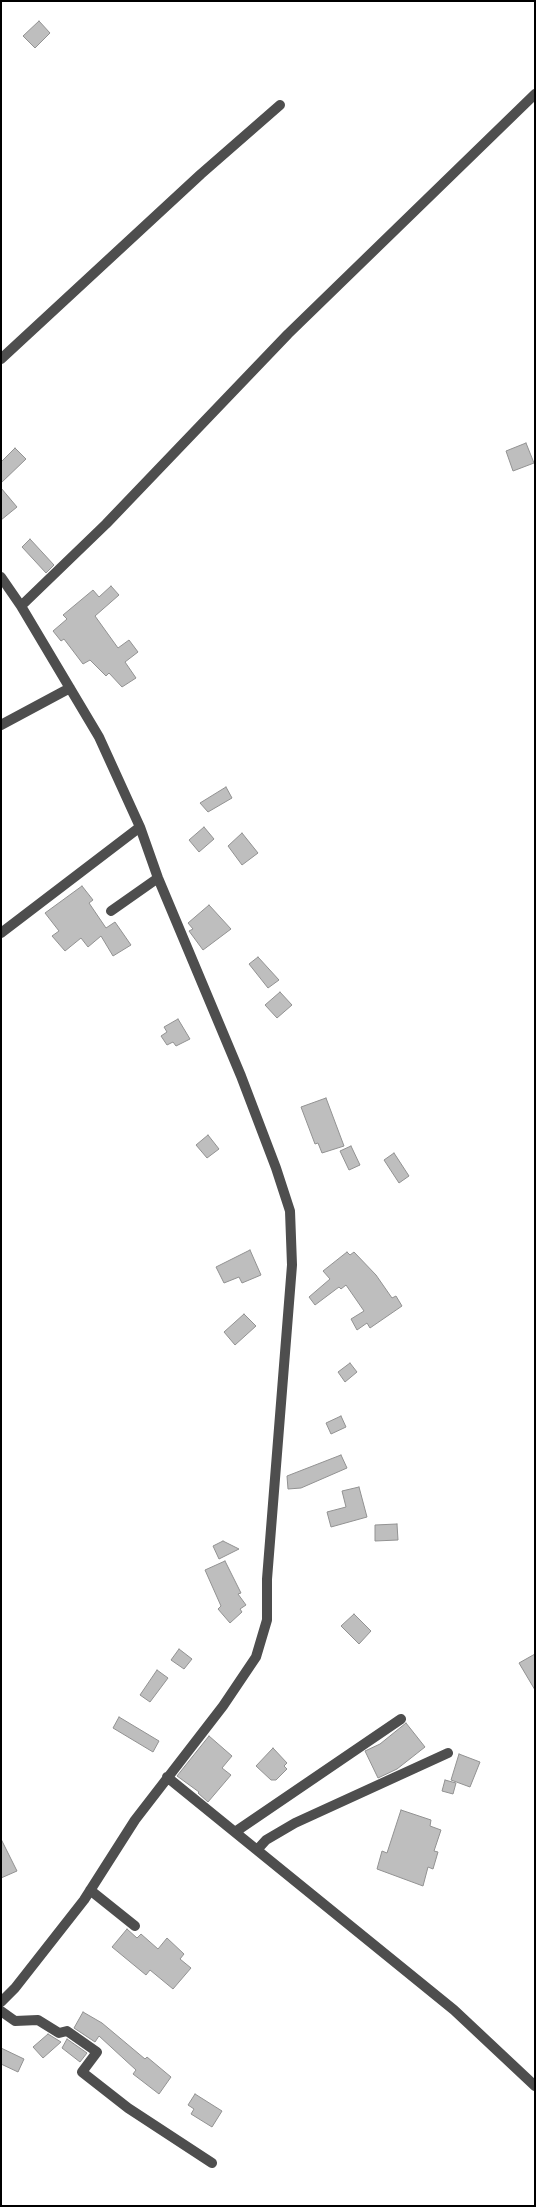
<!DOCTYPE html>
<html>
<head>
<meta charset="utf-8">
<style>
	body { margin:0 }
	#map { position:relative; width:536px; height:2207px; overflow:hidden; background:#fff; font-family:"Space Grotesk",sans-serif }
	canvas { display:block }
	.frame { position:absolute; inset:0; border:2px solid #000; pointer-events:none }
</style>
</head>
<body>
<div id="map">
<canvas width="536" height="2207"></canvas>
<div class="frame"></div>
</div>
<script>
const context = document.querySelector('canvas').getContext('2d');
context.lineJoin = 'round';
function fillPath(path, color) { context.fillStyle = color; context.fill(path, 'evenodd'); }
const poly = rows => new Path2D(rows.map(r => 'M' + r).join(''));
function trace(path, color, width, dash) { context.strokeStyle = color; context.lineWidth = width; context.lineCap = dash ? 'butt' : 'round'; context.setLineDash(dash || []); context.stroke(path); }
const building = poly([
	[39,21,50,33,35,48,23,36,39,21],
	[526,443,534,463,513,471,506,451,526,443],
	[15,448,26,459,1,483,1,462,15,448],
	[1,488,17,507,1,520,1,488],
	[30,539,54,565,46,573,22,547,30,539],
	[111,586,119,595,95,616,118,648,129,640,138,652,125,662,136,678,122,687,109,673,106,676,90,660,83,664,64,639,61,641,53,631,67,619,63,615,93,590,99,597,111,586],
	[226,787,232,798,208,812,200,803,226,787],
	[204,827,214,839,199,852,189,840,204,827],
	[242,833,258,853,242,865,228,846,242,833],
	[82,886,93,900,89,903,106,928,115,922,131,945,113,956,101,936,88,947,81,938,65,951,52,936,59,931,45,913,82,886],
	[209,905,231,929,203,950,189,931,193,929,188,923,209,905],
	[258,957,279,980,268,988,249,964,258,957],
	[280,992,292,1005,277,1018,265,1005,280,992],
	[178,1019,190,1039,176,1046,173,1042,167,1045,161,1036,167,1032,164,1027,178,1019],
	[326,1098,344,1146,322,1153,318,1143,315,1144,301,1107,326,1098],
	[208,1135,219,1149,207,1158,196,1145,208,1135],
	[351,1146,360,1165,349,1170,340,1151,351,1146],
	[394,1153,409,1176,399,1183,384,1160,394,1153],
	[250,1250,261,1275,242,1283,239,1277,224,1283,216,1267,250,1250],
	[347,1252,350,1255,354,1252,376,1275,392,1298,396,1296,402,1306,370,1328,367,1323,357,1330,351,1319,364,1311,346,1285,341,1289,339,1287,315,1305,309,1297,330,1279,323,1271,347,1252],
	[244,1314,256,1326,235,1345,224,1332,244,1314],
	[350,1363,357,1372,345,1382,338,1372,350,1363],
	[341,1416,346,1427,331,1434,326,1423,341,1416],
	[341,1455,347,1468,301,1488,288,1489,287,1476,341,1455],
	[359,1487,367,1517,331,1527,327,1512,346,1507,342,1491,359,1487],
	[397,1524,398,1540,375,1541,375,1525,397,1524],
	[223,1541,239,1549,219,1559,213,1546,223,1541],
	[225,1561,241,1593,238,1594,246,1605,240,1609,242,1612,230,1623,218,1609,221,1606,205,1570,225,1561],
	[354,1614,371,1631,359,1644,341,1626,354,1614],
	[179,1649,192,1659,184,1669,171,1660,179,1649],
	[535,1654,535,1690,519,1663,535,1654],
	[157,1670,168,1678,150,1702,140,1695,157,1670],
	[119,1717,159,1741,153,1752,113,1728,119,1717],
	[406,1723,425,1747,397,1769,378,1778,365,1751,380,1744,406,1723],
	[209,1736,232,1756,222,1768,231,1775,208,1802,198,1793,199,1792,177,1776,209,1736],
	[273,1748,287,1763,284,1766,287,1769,276,1780,271,1780,256,1766,273,1748],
	[459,1754,480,1762,470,1787,451,1780,459,1754],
	[445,1780,456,1783,453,1794,442,1791,445,1780],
	[401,1810,431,1820,430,1826,441,1830,434,1851,438,1852,433,1869,428,1867,423,1886,377,1869,382,1851,387,1853,401,1810],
	[1,1839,17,1871,1,1878,1,1839],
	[127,1929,137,1938,141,1934,158,1949,167,1938,184,1954,180,1959,191,1968,173,1989,150,1970,146,1975,112,1947,127,1929],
	[83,2012,102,2023,145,2059,147,2057,171,2077,159,2094,133,2074,136,2070,99,2036,95,2042,74,2028,83,2012],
	[48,2034,61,2042,43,2058,33,2047,48,2034],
	[67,2039,87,2053,80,2062,62,2048,67,2039],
	[1,2048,24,2059,18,2072,1,2064,1,2048],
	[195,2094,222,2111,212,2127,191,2114,194,2109,188,2105,195,2094]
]);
fillPath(building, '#bebebe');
trace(building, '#929292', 1);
trace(poly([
	[1,359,201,174,280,105],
	[1,577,21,606,99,737,140,827,158,878,241,1076,276,1168,290,1211,292,1265,267,1579,267,1620,256,1657,223,1706,135,1820,84,1900,15,1988,1,2002],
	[21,606,106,524,288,334,535,94],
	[1,725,70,688],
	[111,911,158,878],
	[1,933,140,827],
	[167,1777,454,2010,535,2086],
	[235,1832,401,1719],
	[257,1850,266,1840,295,1823,448,1753],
	[90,1890,135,1926],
	[1,2011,15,2021,38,2020,59,2033,67,2031,97,2052,82,2072,128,2108,212,2163]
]), '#4e4e4e', 10);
</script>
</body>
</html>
